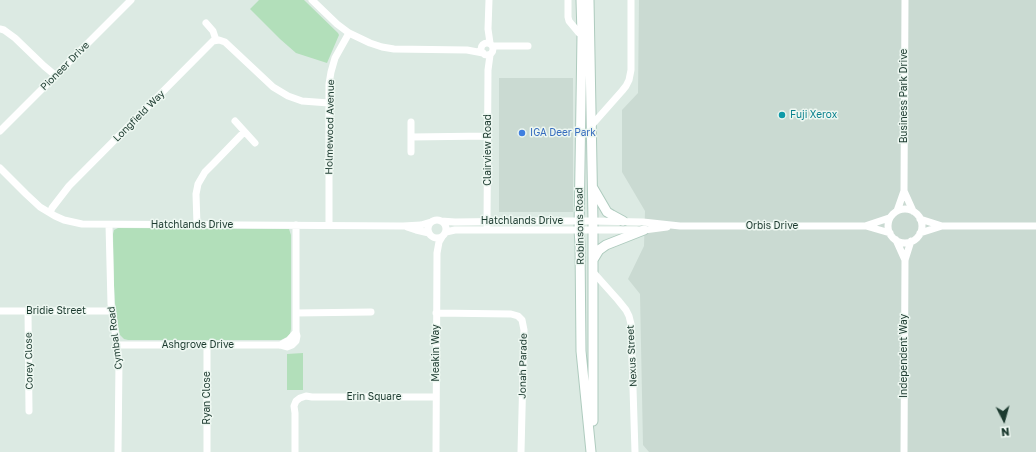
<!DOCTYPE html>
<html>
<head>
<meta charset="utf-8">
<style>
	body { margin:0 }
	#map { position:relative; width:1036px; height:452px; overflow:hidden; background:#dceae3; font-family:"Golos Text",sans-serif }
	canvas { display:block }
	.north { position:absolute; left:984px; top:400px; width:40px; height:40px; -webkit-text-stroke:3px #edf7f1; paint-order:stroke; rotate:174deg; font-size:11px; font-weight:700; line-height:16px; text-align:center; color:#1d3b30 }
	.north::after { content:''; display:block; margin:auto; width:14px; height:18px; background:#1d3b30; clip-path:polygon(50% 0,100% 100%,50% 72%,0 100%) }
</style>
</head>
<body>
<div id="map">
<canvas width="1036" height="452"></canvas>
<div class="north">N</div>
</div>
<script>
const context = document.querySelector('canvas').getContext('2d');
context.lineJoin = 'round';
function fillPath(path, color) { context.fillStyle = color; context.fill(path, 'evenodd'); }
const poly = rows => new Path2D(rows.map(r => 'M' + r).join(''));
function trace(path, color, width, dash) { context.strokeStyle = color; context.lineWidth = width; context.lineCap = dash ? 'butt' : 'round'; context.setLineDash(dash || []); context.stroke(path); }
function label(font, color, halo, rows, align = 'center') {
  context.font = font + ' "Golos Text",sans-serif'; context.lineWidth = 3; context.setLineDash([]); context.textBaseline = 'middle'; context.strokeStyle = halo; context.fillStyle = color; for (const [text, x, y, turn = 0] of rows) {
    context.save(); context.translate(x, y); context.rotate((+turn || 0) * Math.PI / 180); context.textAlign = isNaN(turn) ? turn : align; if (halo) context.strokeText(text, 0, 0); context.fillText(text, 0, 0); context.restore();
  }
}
fillPath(poly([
	[639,0,1036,0,1036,452,649,452,643,445,640,294,628,279,644,246,645,211,622,172,622,110,638,93],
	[499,78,573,78,573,212,499,212]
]), '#cadad2');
fillPath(poly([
	[259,0,304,0,338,33,339,35,327,63,296,53,280,39,250,9],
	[118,228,284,229,289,229,291,235,291,329,290,334,287,337,281,340,128,340,124,339,120,335,119,331,115,303,114,286,113,234,114,230],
	[303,353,303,390,287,390,287,354]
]), '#b2dfba');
const secondary = poly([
	[581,0,582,35,579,230,580,244,581,351,591,452],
	[589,0,593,221,593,421],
	[593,188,607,212,612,215,623,221],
	[593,260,599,250,606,245,644,230]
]);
trace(secondary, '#aecbbe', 11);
trace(poly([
	[312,0,337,24,349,33,370,43,382,47,394,49,467,50,483,53],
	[489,0,488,29,490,43],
	[568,0,568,17,569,21,579,33,585,35],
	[206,23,213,31,216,40],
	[0,29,4,30,15,38,44,66,56,76],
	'481 49a6 6 0 1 1 12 0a6 6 0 1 1-12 0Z',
	[493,46,528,46],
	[235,121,255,143],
	[411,122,411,152],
	[591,126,622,91,626,86,629,80,631,70,631,0],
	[0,131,131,0],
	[411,137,488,136],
	[0,168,26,194,40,207,55,216,64,220,82,224,403,226,421,225,431,222],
	[904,191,913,211],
	'888 226a17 17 0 1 1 34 0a17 17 0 1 1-34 0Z',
	[897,211,904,191,905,0],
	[50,213,52,208,69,186,213,41,219,40,225,42,273,87,288,96,302,101,329,103],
	[920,219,942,226],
	'428 229a9 9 0 1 1 18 0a9 9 0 1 1-18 0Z',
	[441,221,455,222,529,221,593,221,643,222,680,226,865,226,889,218],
	[109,225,111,304,117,345,119,362,118,452],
	[197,225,196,194,198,184,205,172,214,163,244,132],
	[329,225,329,84,331,72,335,58,349,33],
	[487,225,488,70,490,55],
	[866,226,890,233],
	[407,227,416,230,429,233],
	[446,232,455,230,644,230,667,227],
	[920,233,942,226,1036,226],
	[896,240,905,260],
	[593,272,618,300,626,310,629,316,631,324,635,452],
	[0,311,111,311],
	[28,311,29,411],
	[296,313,371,312],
	[436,313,511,314,518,316,522,320,524,330,523,371,521,452],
	[117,345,280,345,287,347,292,345,296,341,297,336,296,332,296,225],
	[280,345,289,340,296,332],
	[207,452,207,345],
	[295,452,295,413,294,406,296,401,300,398,306,396,312,397,436,397],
	[436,452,437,253,439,242,442,237],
	[904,452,905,260,911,241]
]), '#fff', 7);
trace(secondary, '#fff', 9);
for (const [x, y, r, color] of [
	[782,115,4,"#0f9aa8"],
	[522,133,4,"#3f7fe0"]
]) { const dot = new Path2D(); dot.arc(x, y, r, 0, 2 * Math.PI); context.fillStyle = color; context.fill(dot); trace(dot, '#edf7f1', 1.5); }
label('10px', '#1d3b30', '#edf7f1', [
	["Pioneer Drive",65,66,-45],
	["Business Park Drive",904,96,-90],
	["Longfield Way",139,116,-45],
	["Holmewood Avenue",330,127,-89],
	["Clairview Road",488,150,-90],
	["Hatchlands Drive",522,221],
	["Hatchlands Drive",192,225],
	["Robinsons Road",580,226,-91],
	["Orbis Drive",772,226],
	["Bridie Street",56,311],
	["Cymbal Road",115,338,-97],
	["Ashgrove Drive",198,345],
	["Meakin Way",436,353,-90],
	["Nexus Street",632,356,-93],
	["Independent Way",904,356,-90],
	["Corey Close",29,361,-91],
	["Jonah Parade",523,366,-89],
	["Erin Square",374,397],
	["Ryan Close",207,398,-90]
]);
label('10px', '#0d838f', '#edf7f1', [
	["Fuji Xerox",790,115]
], 'left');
label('10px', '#366cbe', '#edf7f1', [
	["IGA Deer Park",530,133]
], 'left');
</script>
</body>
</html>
